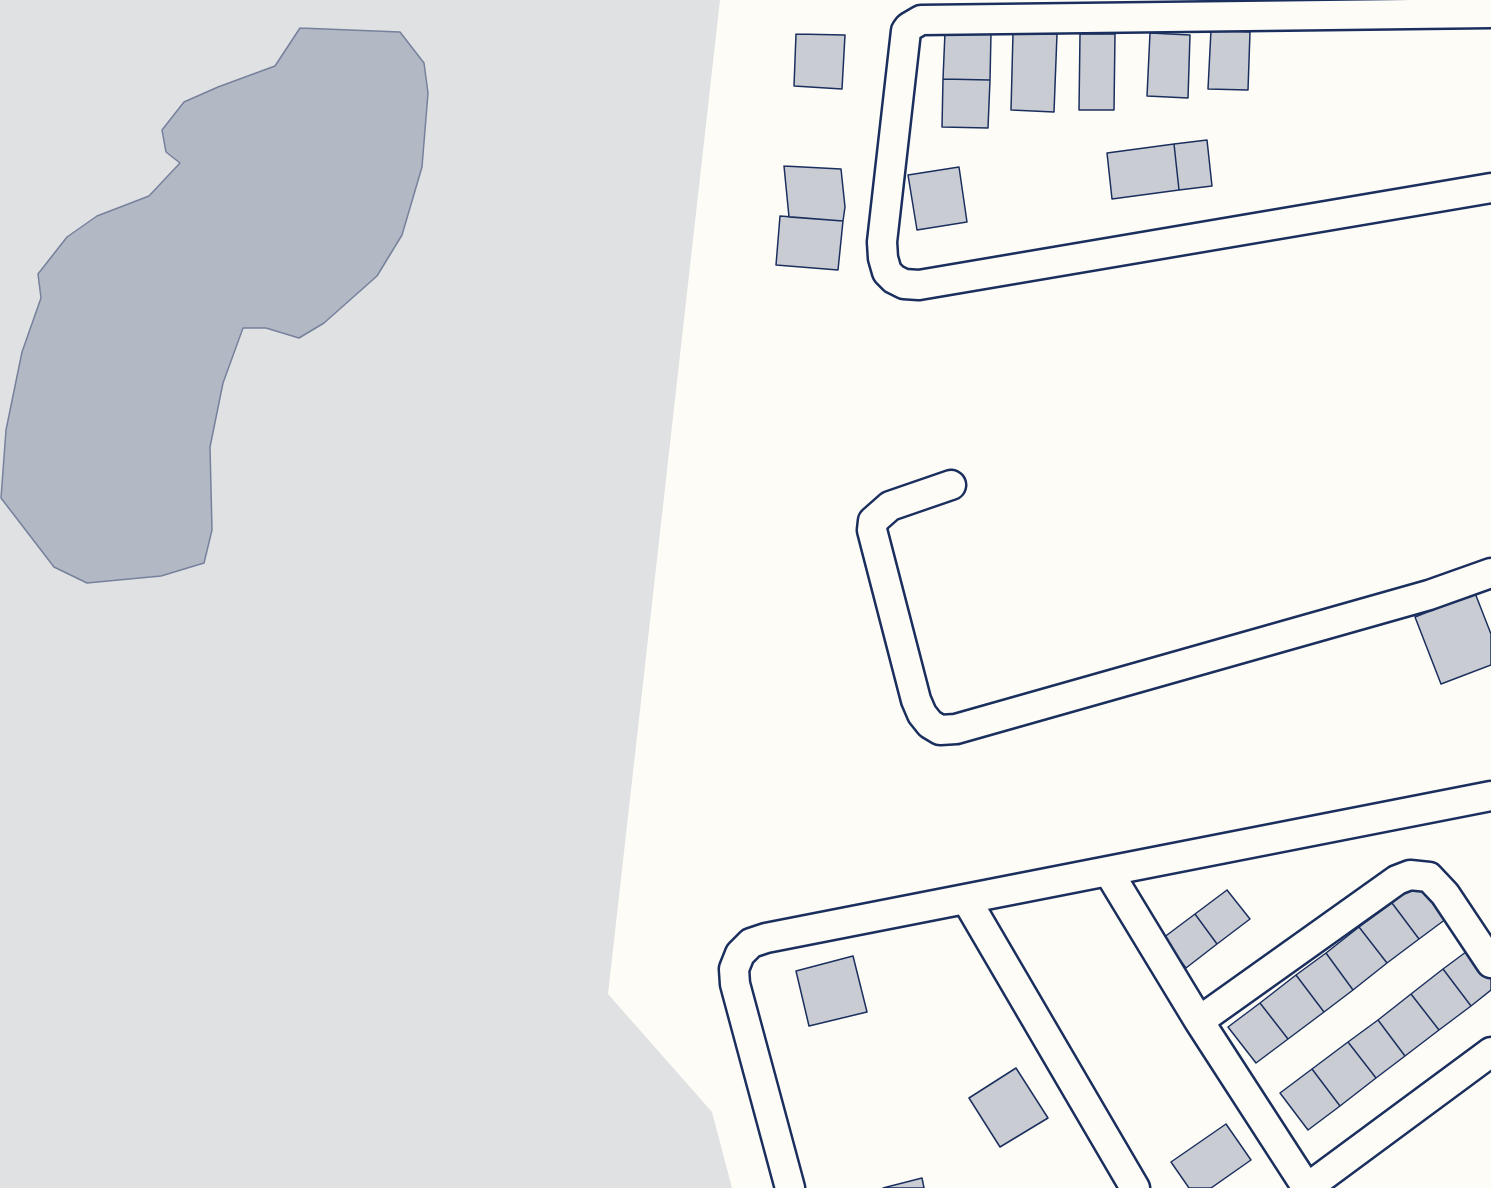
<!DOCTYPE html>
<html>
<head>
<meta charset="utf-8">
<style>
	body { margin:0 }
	canvas { display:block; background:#fdfcf7 }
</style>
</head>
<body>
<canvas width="1491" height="1188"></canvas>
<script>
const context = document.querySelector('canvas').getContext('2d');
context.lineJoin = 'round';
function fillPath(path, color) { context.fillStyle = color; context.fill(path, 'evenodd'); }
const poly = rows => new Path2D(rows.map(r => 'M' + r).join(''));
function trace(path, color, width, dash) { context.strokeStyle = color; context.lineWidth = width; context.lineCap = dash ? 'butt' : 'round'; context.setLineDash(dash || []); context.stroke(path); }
fillPath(poly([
	[0,0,720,0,608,994,712,1112,732,1188,0,1188]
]), '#e0e1e3');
const water = poly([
	[300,28,400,32,424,63,428,93,422,167,402,235,377,276,324,323,299,338,266,328,243,328,223,383,210,447,212,530,204,563,161,576,87,583,54,567,1,498,6,430,22,352,41,298,38,274,67,237,97,216,149,196,180,163,166,152,162,130,184,102,218,87,275,66,300,28]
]);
fillPath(water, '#b3b8c5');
trace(water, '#76819c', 1.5);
const building = poly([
	[1211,30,1250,32,1248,90,1208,89,1211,30],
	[945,32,991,33,990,80,943,79,945,32],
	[1013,33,1057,34,1054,112,1011,110,1013,33],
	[1150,33,1190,35,1188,98,1147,96,1150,33],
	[796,34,845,35,842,89,794,86,796,34],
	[1080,34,1115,34,1114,110,1079,110,1080,34],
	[943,79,990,80,988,128,942,127,943,79],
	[1207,140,1212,186,1179,190,1174,144,1207,140],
	[1174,144,1179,190,1112,199,1107,153,1174,144],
	[784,166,841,169,845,207,843,221,789,217,784,166],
	[959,167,967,222,917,230,908,175,959,167],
	[780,216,843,221,838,270,776,265,780,216],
	[1475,593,1491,634,1491,665,1441,684,1415,617,1475,593],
	[1422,879,1450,916,1419,939,1392,903,1422,879],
	[1227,890,1250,919,1217,944,1195,914,1227,890],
	[1392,903,1419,939,1387,963,1359,927,1392,903],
	[1195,914,1217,944,1186,968,1163,938,1195,914],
	[1359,927,1387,963,1353,990,1326,953,1359,927],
	[1474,946,1491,968,1491,990,1471,1006,1443,969,1474,946],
	[1326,953,1353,990,1324,1012,1296,975,1326,953],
	[853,956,867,1012,809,1026,796,971,853,956],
	[1443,969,1471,1006,1439,1030,1411,994,1443,969],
	[1296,975,1324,1012,1288,1039,1260,1003,1296,975],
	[1411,994,1439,1030,1405,1056,1378,1020,1411,994],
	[1260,1003,1288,1039,1256,1063,1228,1027,1260,1003],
	[1378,1020,1405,1056,1376,1078,1348,1042,1378,1020],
	[1348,1042,1376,1078,1340,1106,1312,1069,1348,1042],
	[1016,1068,1048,1118,1000,1147,969,1098,1016,1068],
	[1312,1069,1340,1106,1308,1130,1280,1093,1312,1069],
	[1226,1124,1251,1160,1211,1188,1189,1188,1171,1162,1226,1124],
	[922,1178,924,1188,883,1188,922,1178]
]);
fillPath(building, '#c9ccd3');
trace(building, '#1b2f5e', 1.5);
const minor = poly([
	[1491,13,921,20,909,27,906,31,882,242,883,258,887,272,894,279,904,284,919,285,1491,188],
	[951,485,890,506,873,521,872,530,916,700,922,714,930,724,940,730,956,729,1429,595,1491,573],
	[1108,871,1199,1021,1307,1188],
	[966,899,1135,1188],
	[1199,1021,1397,880,1410,875,1429,877,1445,894,1491,963],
	[790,1188,735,984,734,969,740,954,751,943,766,938,1491,796],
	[1307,1188,1491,1052]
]);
trace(minor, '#1b2f5e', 33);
trace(minor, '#fdfcf7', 28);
</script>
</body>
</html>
